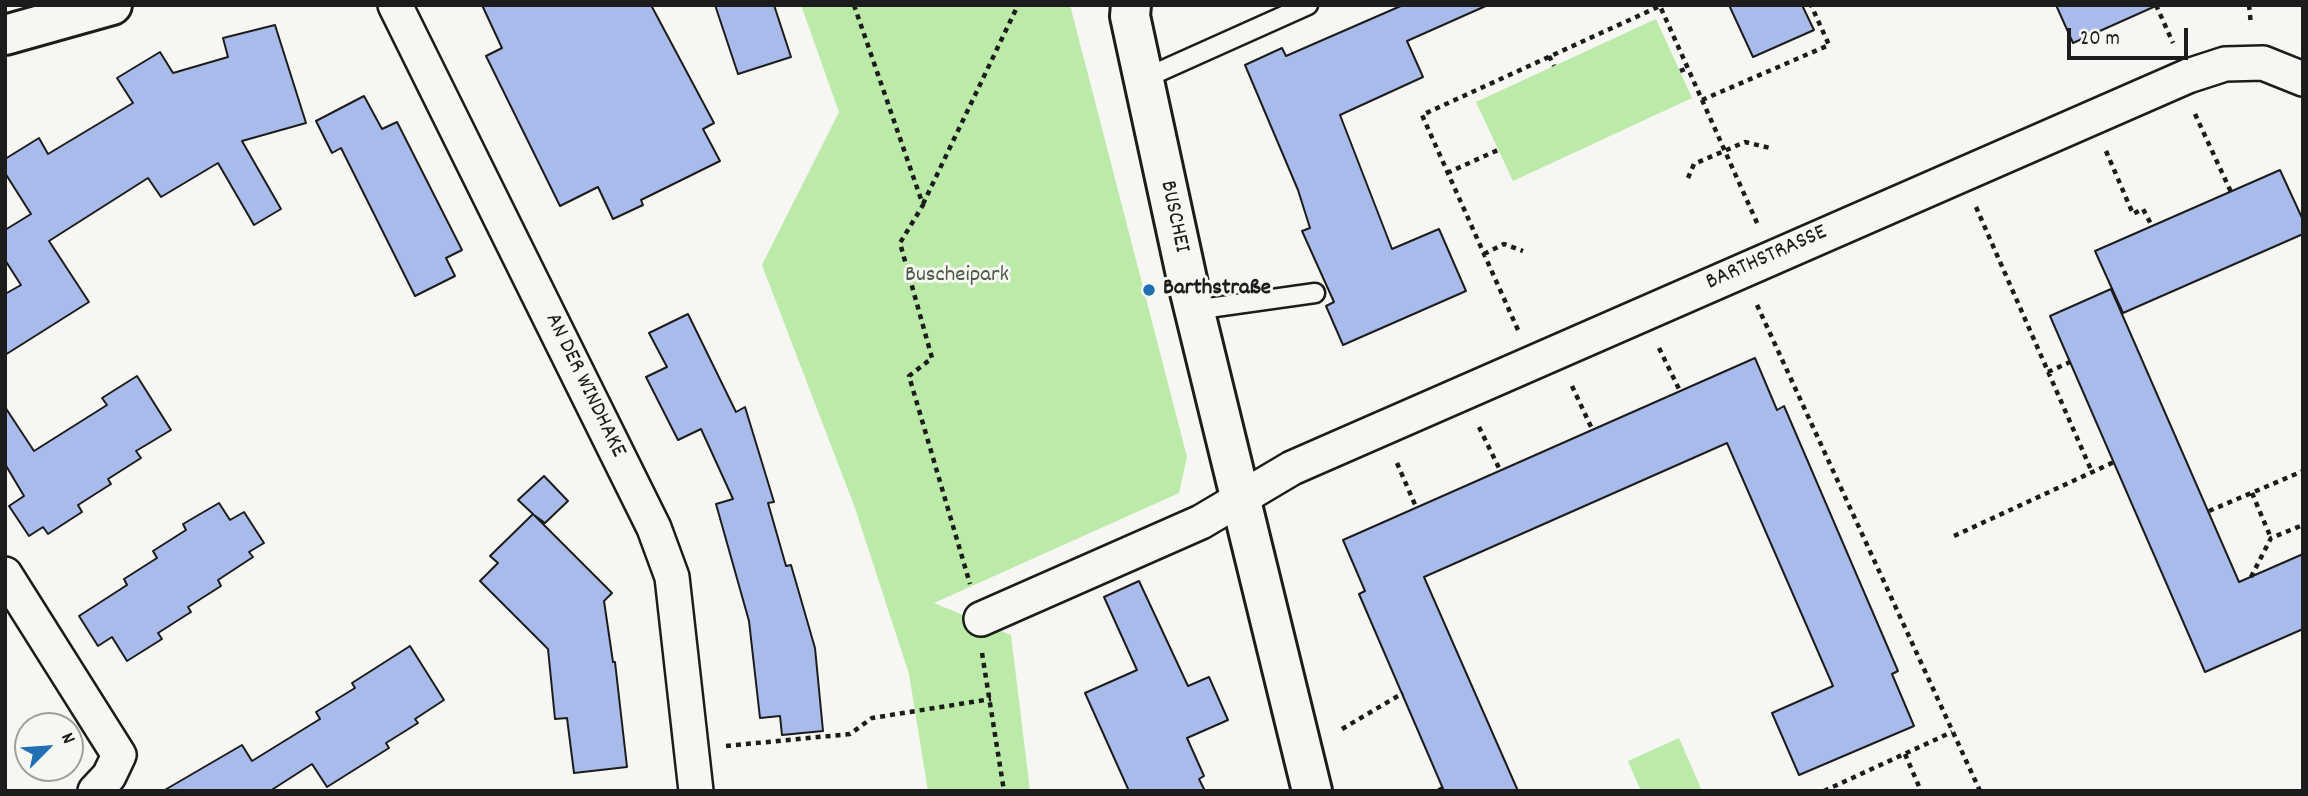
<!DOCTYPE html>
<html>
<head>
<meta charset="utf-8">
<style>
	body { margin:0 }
	#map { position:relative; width:2308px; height:796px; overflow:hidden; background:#f6f6f2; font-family:Dekko,sans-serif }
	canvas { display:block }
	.frame { position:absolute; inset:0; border:7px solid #1c1c1c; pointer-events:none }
	.north { position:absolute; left:14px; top:712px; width:70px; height:70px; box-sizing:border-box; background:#f6f6f2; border:2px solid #9f9f9c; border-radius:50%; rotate:65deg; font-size:19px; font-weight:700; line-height:28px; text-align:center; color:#1c1c1c }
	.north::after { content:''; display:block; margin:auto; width:24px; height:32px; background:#1f6fb2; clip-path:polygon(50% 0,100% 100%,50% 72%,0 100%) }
	.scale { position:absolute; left:2067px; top:28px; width:121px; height:32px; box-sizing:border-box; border:4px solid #1c1c1c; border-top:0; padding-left:9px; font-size:21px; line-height:24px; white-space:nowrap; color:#1c1c1c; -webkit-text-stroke:5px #f6f6f2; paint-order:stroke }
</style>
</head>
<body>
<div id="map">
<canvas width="2308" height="796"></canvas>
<div class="frame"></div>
<div class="north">N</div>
<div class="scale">20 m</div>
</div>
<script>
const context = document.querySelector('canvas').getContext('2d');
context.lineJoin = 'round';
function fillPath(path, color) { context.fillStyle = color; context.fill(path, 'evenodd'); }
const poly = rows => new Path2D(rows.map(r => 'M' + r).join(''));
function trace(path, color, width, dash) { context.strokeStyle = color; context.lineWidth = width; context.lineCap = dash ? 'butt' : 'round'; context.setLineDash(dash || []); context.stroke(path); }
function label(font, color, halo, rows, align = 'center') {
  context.font = font + ' Dekko,sans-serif'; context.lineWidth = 6; context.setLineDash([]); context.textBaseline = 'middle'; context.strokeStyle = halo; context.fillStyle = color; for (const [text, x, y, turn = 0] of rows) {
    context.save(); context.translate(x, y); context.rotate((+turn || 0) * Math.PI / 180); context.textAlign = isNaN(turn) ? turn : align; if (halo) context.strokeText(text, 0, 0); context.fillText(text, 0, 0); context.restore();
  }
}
fillPath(poly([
	[801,5,1070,5,1187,457,1179,493,934,603,1011,635,1030,791,928,791,909,674,855,508,762,265,839,112],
	[1656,19,1692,98,1513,181,1476,102],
	[1679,738,1702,791,1641,791,1628,761]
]), '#bceaa8');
const building = poly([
	[482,5,651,5,714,123,703,129,720,161,641,200,643,205,613,219,598,187,560,206,486,56,502,48,482,5],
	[715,5,774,5,791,57,738,74,715,5],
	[1403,5,1488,5,1407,41,1423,77,1340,115,1392,249,1439,229,1466,291,1343,345,1326,306,1334,302,1302,231,1310,228,1298,190,1245,65,1282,48,1286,56,1403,5],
	[1729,5,1802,5,1814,30,1753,57,1729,5],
	[2056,5,2158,5,2073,43,2056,5],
	[275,25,306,123,242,141,281,209,254,225,218,163,161,197,148,178,49,241,89,302,5,355,5,294,21,285,5,260,5,230,31,214,5,173,5,159,39,138,48,154,133,103,117,78,160,52,173,73,228,57,223,38,275,25],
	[364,96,382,129,397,122,462,250,446,258,455,276,415,296,341,148,332,153,316,121,364,96],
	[2280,170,2303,220,2303,234,2123,313,2095,251,2280,170],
	[2111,289,2239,582,2303,554,2303,629,2205,672,2050,316,2111,289],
	[688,314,736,412,745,407,774,502,768,503,786,566,791,565,815,648,823,731,782,735,780,716,760,718,749,621,716,504,733,499,701,429,678,440,646,377,667,367,649,333,688,314],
	[1755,358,1777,410,1784,406,1898,671,1892,674,1914,726,1799,775,1772,713,1833,686,1727,443,1424,577,1518,791,1444,791,1359,594,1365,591,1343,540,1755,358],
	[137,376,171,430,136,451,141,458,108,479,111,484,78,505,82,512,48,534,43,527,29,536,9,506,24,496,5,464,5,407,34,451,107,405,102,398,137,376],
	[544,476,568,501,545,523,534,515,612,593,604,601,613,662,615,662,627,767,574,773,567,718,555,719,548,649,480,581,498,563,490,556,533,514,518,500,544,476],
	[219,503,230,520,244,512,264,543,249,552,253,557,218,580,221,586,188,607,191,612,158,633,162,639,127,661,112,637,98,646,79,616,127,585,124,579,157,558,153,551,186,530,183,524,219,503],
	[1139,581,1188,686,1209,677,1228,720,1187,738,1204,776,1199,779,1205,791,1129,791,1085,693,1137,670,1104,597,1139,581],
	[410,646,444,700,415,719,418,723,386,743,389,748,327,787,312,764,270,791,163,791,242,745,252,761,320,719,316,712,355,688,352,683,410,646]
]);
fillPath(building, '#a9bbea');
trace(building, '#1c1c1c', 2);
const service = poly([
	[1143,79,1308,5],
	[1194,310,1315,293]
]);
const minor = poly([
	[395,5,654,528,672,577,696,791],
	[5,574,119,755,109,776,95,791],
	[981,619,1201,522,1292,468,2188,76,2225,64,2263,63,2303,79]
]);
const tertiary = poly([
	[1131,5,1130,16,1188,284,1312,791]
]);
const secondary = poly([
	[5,35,112,5]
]);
trace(service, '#1c1c1c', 23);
trace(minor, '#1c1c1c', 38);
trace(tertiary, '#1c1c1c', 44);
trace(secondary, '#1c1c1c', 44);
trace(poly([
	[854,5,923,205,900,243,932,358,909,376,970,584],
	[2156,5,2173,43],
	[2249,5,2251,25],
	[1549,56,1554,66],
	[1680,71,1688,68],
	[1702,100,1829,45,1811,5],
	[2195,114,2231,192],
	[2106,151,2133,214,2143,209,2152,226],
	[1447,173,1498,150],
	[1688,178,1694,164,1745,142,1770,148],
	[923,204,1018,5],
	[1976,207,2092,472],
	[1484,254,1504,244,1523,251],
	[1757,305,1980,791],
	[1518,330,1422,115,1660,6,1758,225],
	[1659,348,1680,391],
	[2048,372,2070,362],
	[1572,386,1592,429],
	[1479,427,1500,470],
	[1397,463,1416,507],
	[2252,493,2271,538],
	[2209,511,2303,471],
	[1954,536,2114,462],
	[2251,577,2271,538,2303,525],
	[982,653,1004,791],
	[1342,729,1403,693],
	[726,746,850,734,872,718,991,699],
	[1905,754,1921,791],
	[1438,791,1443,788],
	[1824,791,1952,732]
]), '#1c1c1c', 4.5, [5, 5]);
trace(service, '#f6f6f2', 18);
trace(minor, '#f6f6f2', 33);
trace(tertiary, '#f6f6f2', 38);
trace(secondary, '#f6f6f2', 38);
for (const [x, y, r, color] of [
	[1149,290,7,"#1f6fb2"]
]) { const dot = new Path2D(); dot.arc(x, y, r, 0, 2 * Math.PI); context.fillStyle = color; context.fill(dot); trace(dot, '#f6f6f2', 2.5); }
label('23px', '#1c1c1c', '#f6f6f2', [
	["BUSCHEI",1173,217,78],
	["BARTHSTRASSE",1767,259,-24],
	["AN DER WINDHAKE",584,386,64]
]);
label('23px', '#4c5a46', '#f6f6f2', [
	["Buscheipark",957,277]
]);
label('bold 23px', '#1c1c1c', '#f6f6f2', [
	["Barthstraße",1163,290]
], 'left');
</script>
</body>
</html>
